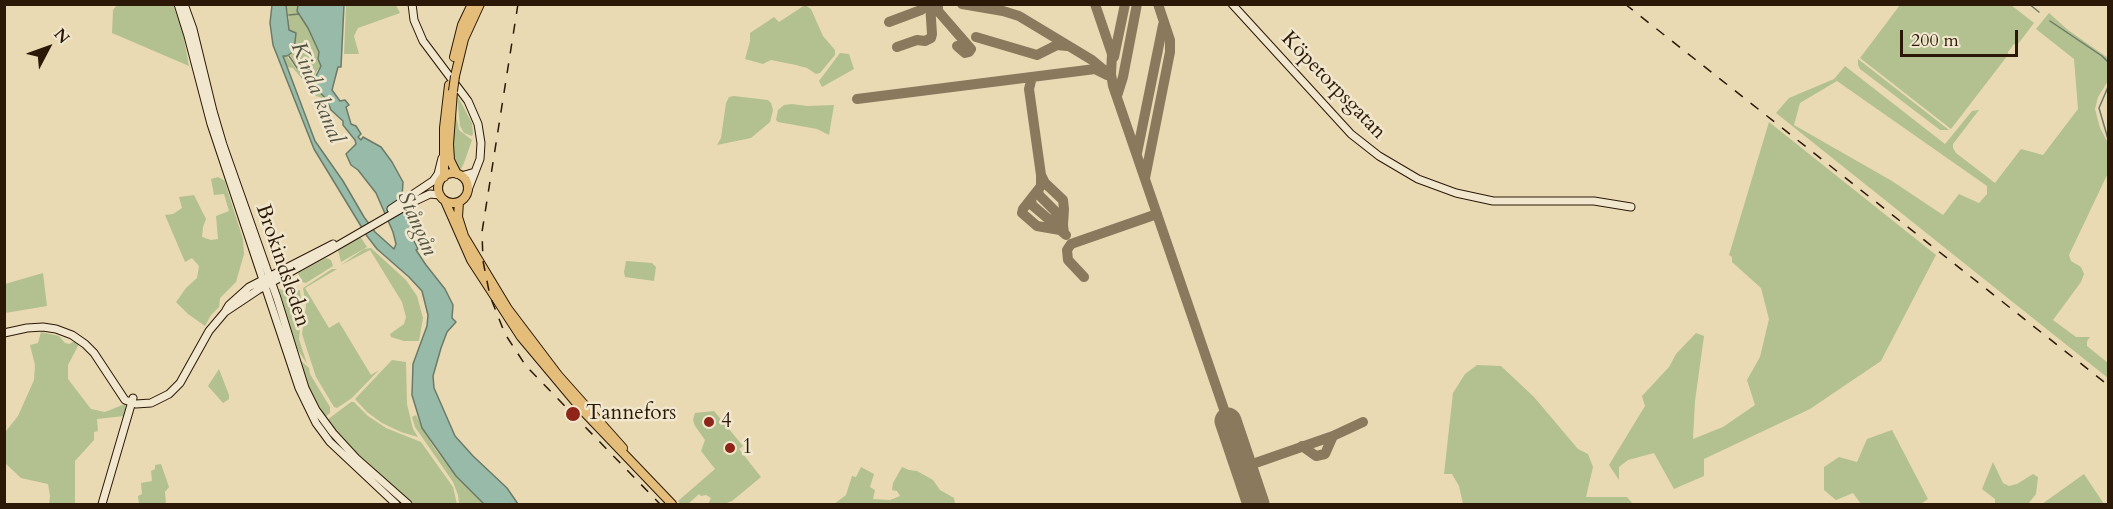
<!DOCTYPE html>
<html>
<head>
<meta charset="utf-8">
<style>
	body { margin:0 }
	#map { position:relative; width:2113px; height:509px; overflow:hidden; background:#e9dab4; font-family:Cardo,serif }
	canvas { display:block }
	.frame { position:absolute; inset:0; border:6px solid #2b1806; pointer-events:none }
	.north { position:absolute; left:18px; top:18px; width:60px; height:60px; -webkit-text-stroke:4px #f1e7ce; paint-order:stroke; rotate:49deg; font-size:16px; font-weight:700; line-height:24px; text-align:center; color:#2b1806 }
	.north::after { content:''; display:block; margin:auto; width:21px; height:27px; background:#2b1806; clip-path:polygon(50% 0,100% 100%,50% 72%,0 100%) }
	.scale { position:absolute; left:1900px; top:30px; width:118px; height:27px; box-sizing:border-box; border:3px solid #2b1806; border-top:0; padding-left:8px; font-size:18px; line-height:21px; white-space:nowrap; color:#2b1806; -webkit-text-stroke:4px #f1e7ce; paint-order:stroke }
</style>
</head>
<body>
<div id="map">
<canvas width="2113" height="509"></canvas>
<div class="frame"></div>
<div class="north">N</div>
<div class="scale">200 m</div>
</div>
<script>
const context = document.querySelector('canvas').getContext('2d');
context.lineJoin = 'round';
function fillPath(path, color) { context.fillStyle = color; context.fill(path, 'evenodd'); }
const poly = rows => new Path2D(rows.map(r => 'M' + r).join(''));
function trace(path, color, width, dash) { context.strokeStyle = color; context.lineWidth = width; context.lineCap = dash ? 'butt' : 'round'; context.setLineDash(dash || []); context.stroke(path); }
function label(font, color, halo, rows, align = 'center') {
  context.font = font + ' Cardo,serif'; context.lineWidth = 5; context.setLineDash([]); context.textBaseline = 'middle'; context.strokeStyle = halo; context.fillStyle = color; for (const [text, x, y, turn = 0] of rows) {
    context.save(); context.translate(x, y); context.rotate((+turn || 0) * Math.PI / 180); context.textAlign = isNaN(turn) ? turn : align; if (halo) context.strokeText(text, 0, 0); context.fillText(text, 0, 0); context.restore();
  }
}
fillPath(poly([
	[117,5,173,5,182,28,189,66,112,33,113,10],
	[286,5,298,5,297,11,308,28,319,52,318,59,321,66,316,72,314,80,318,92,324,97,322,98,316,96,293,68,286,67,285,64,283,55,286,55,296,69,298,68,290,55,294,51,295,47,288,25,287,21,289,19],
	[346,5,396,5,400,13,358,28,354,36,359,54,344,54],
	[805,5,811,9,823,36,835,50,835,55,820,73,816,74,807,68,796,65,771,60,763,64,745,59,750,41,750,33,774,17,779,22],
	[1900,5,2011,5,2034,23,2018,44,2014,44,2008,52,2008,55,1951,129,1860,58],
	[2049,13,2068,30,2108,58,2108,81,2098,97,2095,109,2100,128,2108,143,2108,173,2069,255,2071,261,2081,267,2084,274,2081,282,2053,320,2076,337,2090,337,2087,341,2087,346,2108,363,2108,378,1776,113,1789,98,1834,79,1845,66,1945,144,1972,111,1979,110,1953,144,1953,148,1956,153,1995,183,2021,149,2043,155,2078,109,2074,59,2036,29],
	[1837,81,1987,186,1987,194,1979,203,1959,194,1943,215,1892,181,1794,125,1800,103],
	[840,53,849,54,854,69,822,87,819,81],
	[1858,59,1949,130,1940,130,1860,69,1858,65],
	[457,95,472,123,473,134,472,136,464,133,460,126],
	[734,96,768,100,771,103,773,110,770,122,751,138,717,145,721,138,726,103,729,97],
	[454,103,459,130,472,140,464,163,461,169,457,170,452,151],
	[792,104,807,106,834,105,829,135,817,129,778,122,776,120,778,110,784,105],
	[1769,122,1936,255,1881,361,1810,409,1704,459,1704,476,1674,489,1654,453,1628,460,1619,467,1619,480,1609,465,1645,406,1642,396,1669,367,1676,354,1696,333,1704,336,1695,401,1693,439,1723,427,1755,405,1747,380,1760,357,1769,319,1761,288,1732,262,1732,257,1729,255],
	[218,177,225,181,227,189,243,239,244,254,236,282,220,298,219,307,211,315,205,326,188,314,176,302,186,288,197,278,199,266,192,258,185,262,165,215,173,214,182,208,179,197,194,195,206,219,203,227,202,237,211,240,218,239,216,216,229,211,224,194,214,195,211,179],
	[360,236,367,247,341,262,338,250],
	[371,248,406,280,417,296,423,318,419,341,404,341,391,337,390,334,404,324,406,317,402,302,370,250,341,265,364,249],
	[326,258,331,260,333,266,306,283,302,282,298,273],
	[626,261,652,263,656,267,654,281,625,277,624,272],
	[332,269,337,269,305,288,329,328,339,322,371,375,379,370,352,398,337,408,334,407,316,377,302,334,306,306,303,288],
	[43,273,47,306,5,313,5,284],
	[279,289,291,292,300,290,302,307,299,339,307,364,296,347],
	[41,332,59,336,65,343,69,344,75,341,79,344,68,365,68,379,91,409,105,412,125,404,126,409,124,416,97,419,98,431,94,432,94,440,75,461,75,504,49,504,50,496,48,484,21,478,5,463,5,430,6,431,18,416,34,380,35,365,30,345,38,343],
	[299,359,309,368,310,374,330,407,330,413,325,417,307,384],
	[392,360,406,362,407,404,413,429,418,437,401,432,382,423,367,412,355,399],
	[1477,365,1501,366,1534,397,1578,449,1588,454,1593,467,1586,497,1627,497,1633,504,1463,504,1459,486,1452,474,1444,474,1453,393,1465,374],
	[219,369,229,395,229,399,223,403,208,386],
	[351,402,354,402,368,416,386,428,421,442,453,487,457,504,413,504,348,445,327,420],
	[714,411,743,446,739,449,761,477,732,501,724,504,708,504,711,498,706,495,701,496,699,494,688,504,681,504,678,501,715,469,701,451,705,440,695,426,693,420,695,413],
	[416,415,422,428,435,449,456,476,484,504,459,504,458,495,453,482,415,427,412,417],
	[1892,430,1928,499,1921,504,1861,504,1853,493,1836,500,1824,490,1824,467,1839,457,1857,462,1867,439],
	[1993,462,2003,483,2009,486,2017,484,2033,474,2038,477,2036,494,2028,504,1995,504,1995,499,1982,489],
	[161,464,169,487,165,492,166,504,139,504,138,496,142,494,141,483,152,481,151,471,155,469,155,465],
	[861,467,874,474,870,487,875,490,873,499,890,500,900,496,897,491,892,490,893,483,902,467,909,470,917,471,933,480,940,490,954,498,955,504,834,504,846,495,852,476,856,477],
	[2084,474,2104,504,2042,504]
]), '#b3c08f');
const water = poly([
	[272,5,286,5,289,30,296,33,294,51,287,56,283,56,315,141,343,181,364,217,375,232,394,249,396,244,393,232,376,193,358,170,351,165,346,154,356,144,355,140,343,125,343,121,331,110,327,100,315,87,314,80,321,66,318,59,319,52,308,28,297,11,298,5,344,5,341,67,338,67,332,90,340,101,345,100,349,105,346,107,351,124,356,126,361,134,358,137,361,140,363,137,381,147,392,162,403,182,402,197,408,209,409,219,413,239,418,249,416,250,426,265,445,289,453,305,452,318,456,322,447,332,441,348,433,376,434,388,455,436,473,456,507,488,518,504,484,504,456,476,422,428,412,395,413,364,427,326,428,315,422,291,409,277,377,249,367,236,314,149,273,45,270,23,272,5]
]);
fillPath(water, '#98bba9');
trace(water, '#6c7a68', 1.5);
trace(poly([
	[2029,4,2039,12],
	[289,15,299,14],
	[2050,21,2102,56,2108,62],
	[289,56,297,68],
	[2108,87,2099,108,2108,139]
]), '#6c7a68', 1.5);
trace(poly([
	[938,4,938,11,971,49,969,52,965,53,957,46],
	[962,4,1003,11,1019,16,1092,60,1104,70],
	[1095,4,1112,54,1111,74,1113,86,1228,421],
	[889,22,921,10,929,4],
	[976,37,1037,55,1057,45,1067,46],
	[897,47,917,40,925,41,931,38,932,34,930,4],
	[1114,57,1125,4],
	[1032,77,1029,89,1041,175,1045,183,1063,200,1064,209,1063,225,1064,233],
	[1117,96,1123,77,1137,4],
	[857,99,1095,69,1107,75],
	[1137,153,1163,25],
	[1041,177,1041,186,1023,209,1022,213,1037,226,1060,230,1066,235],
	[1145,178,1170,52,1170,40,1158,4],
	[1038,190,1039,195,1055,211,1062,226],
	[1031,199,1032,205,1059,228],
	[1084,277,1068,260,1067,250,1071,244,1157,214],
	[1302,446,1316,456,1325,454,1333,436],
	[1244,467,1333,436,1363,422]
]), '#8a795d', 10);
trace(poly([
	[1228,421,1256,504]
]), '#8a795d', 27);
const secondary = poly([
	[178,4,188,36,211,124,299,388,316,423,330,442,396,504],
	[184,4,193,29,213,111,223,145,277,298,305,388,316,410,333,433,356,458,408,504],
	[412,4,414,20,423,41,468,101,478,124,481,143,480,159,468,190],
	[1232,4,1351,134,1379,156,1418,179,1456,193,1493,201,1594,201,1631,207],
	[461,176,475,172],
	[391,209,433,181,438,174,442,158],
	[226,310,229,305,249,287,333,244],
	[4,333,27,328,43,327,56,329,72,335,85,344,94,353,125,400,136,404,151,403,169,394,180,383,209,331,225,312,258,290,330,250,413,202,430,194,440,195],
	[102,504,133,398]
]);
const primary = poly([
	[454,57,462,25,472,4],
	[455,76,464,39,480,4],
	[453,91,449,144,450,160,457,174],
	'438 188a15 15 0 1 1 30 0a15 15 0 1 1-30 0Z',
	[444,177,444,128,449,85],
	[445,201,471,260,521,337,583,411,672,504],
	[459,202,458,217,464,236,508,309,558,375,623,448]
]);
trace(secondary, '#2b1806', 9);
trace(primary, '#2b1806', 10);
trace(secondary, '#f1e7ce', 7);
trace(primary, '#e4bd7a', 8);
trace(poly([
	[518,4,482,232,483,261,490,296,505,334,526,366,660,504],
	[1625,4,2108,385]
]), '#2b1806', 1.5, [10, 10]);
const primaryBridge = poly([
	[453,91,455,76]
]);
trace(primaryBridge, '#2b1806', 10, []);
trace(primaryBridge, '#e4bd7a', 8);
for (const [x, y, r, color] of [
	[573,414,8,"#8f2418"],
	[709,422,6,"#8f2418"],
	[730,448,6,"#8f2418"]
]) { const dot = new Path2D(); dot.arc(x, y, r, 0, 2 * Math.PI); context.fillStyle = color; context.fill(dot); trace(dot, '#f1e7ce', 2); }
label('21px', '#2b1806', '#f1e7ce', [
	["Köpetorpsgatan",1333,86,46],
	["Brokindsleden",282,266,71]
]);
label('21px', '#2b1806', '#f1e7ce', [
	["Tannefors",586,414],
	["4",721,422],
	["1",742,448]
], 'left');
label('italic 22px', '#51513f', '#f1e7ce', [
	["Kinda kanal",316,93,68],
	["Stångån",416,224,66]
]);
</script>
</body>
</html>
